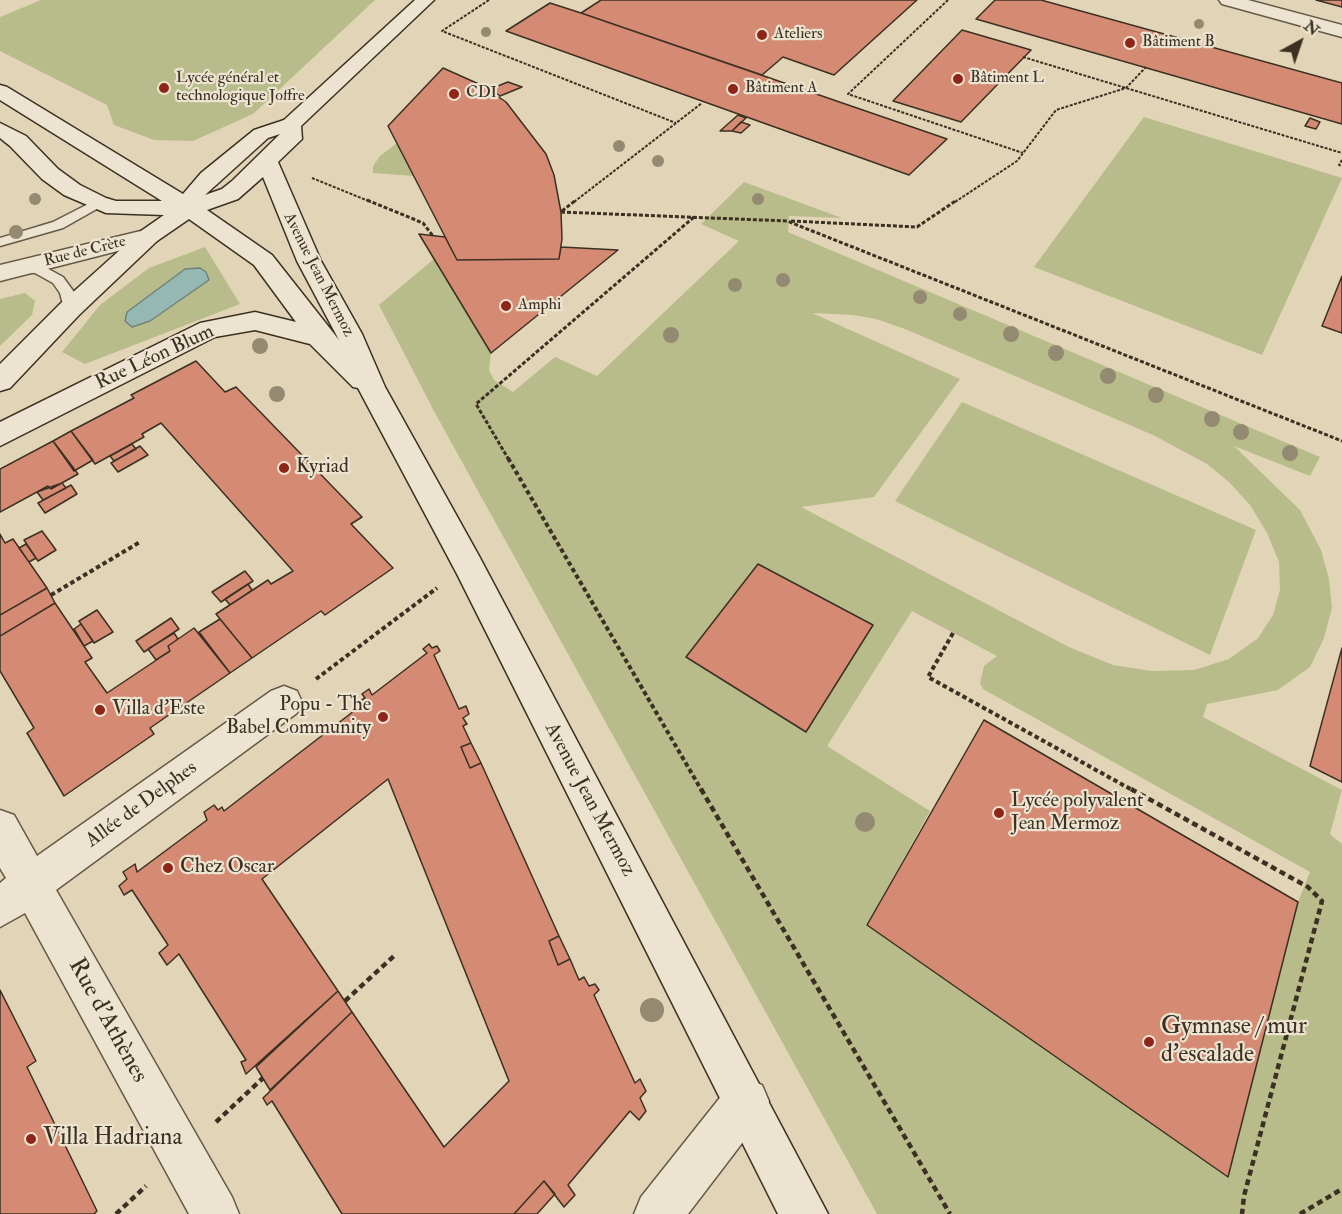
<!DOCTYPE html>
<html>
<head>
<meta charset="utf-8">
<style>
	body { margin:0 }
	#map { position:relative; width:1342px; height:1214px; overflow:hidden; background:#e2d5b7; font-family:"IM FELL Double Pica",serif }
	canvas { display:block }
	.north { position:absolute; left:1270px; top:12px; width:60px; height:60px; -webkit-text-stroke:4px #ece4d0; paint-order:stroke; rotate:40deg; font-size:16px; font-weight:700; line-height:24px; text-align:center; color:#3b3022 }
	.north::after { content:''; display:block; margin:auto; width:21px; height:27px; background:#3b3022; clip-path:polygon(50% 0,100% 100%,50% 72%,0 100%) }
</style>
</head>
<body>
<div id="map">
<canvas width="1342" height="1214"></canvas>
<div class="north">N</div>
</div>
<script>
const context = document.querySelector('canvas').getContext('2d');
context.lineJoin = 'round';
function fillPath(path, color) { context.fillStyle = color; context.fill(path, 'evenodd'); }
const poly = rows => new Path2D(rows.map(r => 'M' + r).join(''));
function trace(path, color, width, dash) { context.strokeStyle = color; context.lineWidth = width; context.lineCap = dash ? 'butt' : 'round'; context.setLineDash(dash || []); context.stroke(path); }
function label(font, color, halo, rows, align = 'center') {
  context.font = font + ' "IM FELL Double Pica",serif'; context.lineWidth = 4.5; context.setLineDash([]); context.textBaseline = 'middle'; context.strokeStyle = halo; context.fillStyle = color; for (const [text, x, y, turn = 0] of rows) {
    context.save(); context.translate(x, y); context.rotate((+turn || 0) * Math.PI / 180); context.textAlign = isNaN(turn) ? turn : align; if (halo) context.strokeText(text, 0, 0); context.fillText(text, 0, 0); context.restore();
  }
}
fillPath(poly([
	[41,0,375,0,253,114,193,141,154,140,114,125,107,105,0,51,0,17],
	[1144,117,1342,178,1262,355,1034,267],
	[397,143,414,176,373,173,373,166,380,156],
	[744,182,842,218,789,216,788,232,1320,457,1310,476,1234,446,1300,510,1321,550,1329,579,1332,608,1324,638,1310,667,1278,690,1207,704,1203,717,1342,790,1330,834,1342,844,1342,1214,877,1214,435,413,379,305,434,259,491,353,489,370,494,380,513,392,555,357,597,376,739,241,701,224],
	[812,313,853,315,876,319,905,329,1153,435,1207,464,1229,482,1250,505,1267,533,1279,562,1280,590,1273,615,1258,638,1229,659,1194,670,1152,671,1113,665,1069,647,801,507,874,497,960,379],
	[758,564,873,625,805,732,686,657],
	[912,611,997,656,984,666,980,683,983,689,1310,872,1298,902,1228,1177,867,925,930,811,827,746],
	[205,247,240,304,85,364,62,352,100,305,149,268],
	[25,293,35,301,32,315,0,346,0,299],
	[962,402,1256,530,1210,655,895,501]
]), '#b8bc8b');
const water = poly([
	[200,268,206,272,209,280,150,321,132,327,125,321,127,312,185,269,200,268]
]);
fillPath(water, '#95b8b2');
trace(water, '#718278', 1.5);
const building = poly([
	[601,0,917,0,834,75,783,57,762,75,581,13,601,0],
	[995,0,1041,0,1342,83,1342,124,976,19,995,0],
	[1316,0,1342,0,1342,7,1316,0],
	[550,3,581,13,947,139,909,175,506,31,550,3],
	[962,30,1031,50,961,122,893,101,962,30],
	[443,68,481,85,506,102,546,154,554,175,561,212,562,239,559,259,457,260,388,126,443,68],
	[508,82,522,87,500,96,490,89,508,82],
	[738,115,746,118,732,131,720,131,738,115],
	[1310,118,1320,122,1316,129,1305,126,1310,118],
	[741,122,750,125,741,133,732,131,741,122],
	[419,234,445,237,457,260,559,259,561,247,618,250,491,353,419,234],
	[1342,276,1342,333,1322,326,1342,276],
	[196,361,225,392,236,387,362,517,351,524,393,568,325,615,321,611,252,658,216,614,268,580,271,584,293,571,161,423,142,434,144,437,95,464,71,431,134,398,131,395,196,361],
	[71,431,93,460,74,471,53,441,71,431],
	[53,441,78,474,51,489,48,486,0,512,0,469,53,441],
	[132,444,136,449,114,461,110,456,132,444],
	[140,446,148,455,118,472,111,463,140,446],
	[62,483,66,488,43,500,37,492,62,483],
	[71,485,77,494,45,513,38,503,71,485],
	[42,531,56,550,38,561,24,540,42,531],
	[0,534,5,543,13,539,47,588,0,615,0,534],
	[26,544,36,558,29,562,19,548,26,544],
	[758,564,873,625,806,732,686,657,758,564],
	[245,571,253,581,221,602,212,592,245,571],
	[248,584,252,590,230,605,225,599,248,584],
	[47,588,55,603,0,636,0,615,47,588],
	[55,603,92,658,85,662,107,693,170,651,168,646,194,628,230,673,150,728,154,734,64,796,27,733,34,728,0,671,0,636,55,603],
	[97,610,113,632,94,643,79,621,97,610],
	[171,618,179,629,144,652,136,641,171,618],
	[220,619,252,658,230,673,199,632,220,619],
	[81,624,93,641,84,646,74,629,81,624],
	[174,633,178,639,168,646,170,651,156,660,148,649,174,633],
	[429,644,432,648,437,646,440,651,434,655,459,709,466,706,469,714,463,718,467,724,463,726,471,743,461,747,470,768,481,763,559,936,549,941,558,965,570,959,579,980,584,977,589,986,595,984,599,990,594,995,635,1083,640,1079,646,1091,640,1098,646,1111,639,1120,630,1111,568,1185,575,1195,564,1207,544,1181,514,1214,342,1214,272,1101,267,1105,263,1098,352,1012,444,1147,509,1081,388,779,262,879,338,991,246,1074,241,1062,246,1060,179,954,167,965,159,953,168,945,132,890,124,895,119,886,127,879,123,872,135,864,137,872,207,820,204,812,214,805,218,810,222,807,224,811,363,704,360,701,365,698,362,694,369,689,372,695,427,653,423,649,429,644],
	[1342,648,1342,782,1310,766,1342,648],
	[984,720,1298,902,1228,1177,867,925,984,720],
	[471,743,481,763,470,768,461,747,471,743],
	[559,936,570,959,558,965,549,941,559,936],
	[0,990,36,1061,27,1067,97,1211,94,1214,0,1214,0,990],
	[338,991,352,1012,270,1090,256,1067,338,991],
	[544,1181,555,1194,537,1214,514,1214,544,1181]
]);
fillPath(building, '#d48a73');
trace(building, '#3b3022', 1.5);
const lane = poly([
	[98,199,104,203,102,206,63,228,0,246,0,238,53,222,98,199],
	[21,264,43,266,63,277,74,292,77,309,75,312,65,312,60,293,53,283,35,273,16,271,16,265,21,264]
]);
const street = poly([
	[1219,0,1248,0,1342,25,1342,37,1222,4,1219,0],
	[149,229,157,231,161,236,157,241,0,281,0,265,149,229],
	[284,686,297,691,302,702,297,713,56,890,232,1197,239,1214,189,1214,25,913,0,927,0,883,6,878,0,868,0,810,14,815,37,856,271,691,284,686],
	[746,1078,762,1085,769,1101,762,1117,688,1214,634,1214,641,1197,730,1085,746,1078]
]);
const secondary = poly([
	[415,0,434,0,301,126,302,139,278,162,321,261,362,334,385,387,479,556,828,1214,778,1214,457,574,358,388,353,387,310,344,255,330,215,337,0,446,0,422,200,323,255,312,296,322,254,265,189,219,157,241,79,315,10,388,0,391,0,364,61,303,141,231,164,215,106,213,64,195,42,179,10,146,0,138,0,123,26,136,58,169,80,185,106,198,116,201,162,201,0,100,0,85,7,87,183,194,201,173,254,130,284,120,415,0],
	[280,134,232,181,222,189,205,195,268,138,280,134],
	[263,177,297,261,339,340,272,255,207,210,238,199,263,177]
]);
trace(lane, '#655947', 3);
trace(street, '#655947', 3);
trace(secondary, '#3b3022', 3);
trace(poly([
	[489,0,442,31,676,123],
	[948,0,848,94,1023,153],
	[1023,57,1342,153],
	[1342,160,1339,165,1342,166],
	[312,178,371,202],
	[574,202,702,103],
	[955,202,1017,161,1056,110,1126,88,1146,67]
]), '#3b3022', 2, [3, 1.5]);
trace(poly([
	[367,200,423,223,433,236],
	[562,211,576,200],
	[561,212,787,221,1342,441],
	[791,221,917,227,957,200],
	[509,460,476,404,694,217]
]), '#3b3022', 3, [4, 2]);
trace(poly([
	[508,458,702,791],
	[51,595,140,542],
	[953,633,928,677,1134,791],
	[316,679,437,588]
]), '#3b3022', 4, [4.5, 3]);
trace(poly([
	[701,789,950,1214],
	[1131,789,1308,887,1322,901,1244,1196,1242,1214],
	[345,1001,395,955],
	[216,1122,263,1078],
	[116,1214,146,1186],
	[1300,1214,1342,1189]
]), '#3b3022', 4.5, [6, 4]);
fillPath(lane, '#ece4d0');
fillPath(street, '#ece4d0');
fillPath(secondary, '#ece4d0');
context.fillStyle = '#948a71';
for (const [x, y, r] of [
	[1199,24,5],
	[486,32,5],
	[619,146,6],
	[658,161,6],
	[35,199,6],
	[758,199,6],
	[16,232,7],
	[783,280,7],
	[735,285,7],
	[920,297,7],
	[960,314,7],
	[1011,334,8],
	[671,335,8],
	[260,346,8],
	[1056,353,8],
	[1108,376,8],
	[277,394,8],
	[1156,395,8],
	[1212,419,8],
	[1241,432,8],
	[1290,453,8],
	[865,822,10],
	[652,1010,12]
]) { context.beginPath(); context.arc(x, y, r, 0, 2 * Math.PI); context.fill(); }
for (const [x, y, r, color] of [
	[762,35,6,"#8f2418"],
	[1130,43,6,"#8f2418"],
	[958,79,6,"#8f2418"],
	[164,88,6,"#8f2418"],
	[733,89,6,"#8f2418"],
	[454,94,6,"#8f2418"],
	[506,306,6,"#8f2418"],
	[284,468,6,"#8f2418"],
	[100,710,6,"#8f2418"],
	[383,717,6,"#8f2418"],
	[999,813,6,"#8f2418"],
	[168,868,6,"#8f2418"],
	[1149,1042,6,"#8f2418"],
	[31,1139,6,"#8f2418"]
]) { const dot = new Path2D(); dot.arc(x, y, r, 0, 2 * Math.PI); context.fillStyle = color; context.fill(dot); trace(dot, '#ece4d0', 2); }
label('16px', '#3b3022', '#ece4d0', [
	["Ateliers",774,35],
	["Bâtiment B",1142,43],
	["Lycée général et",176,79],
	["technologique Joffre",176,97],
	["Bâtiment L",970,79],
	["Bâtiment A",745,89],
	["CDI",466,94],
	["Amphi",518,306]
], 'left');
label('16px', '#3b3022', '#ece4d0', [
	["Rue de Crète",85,252,-14],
	["Avenue Jean Mermoz",318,275,63]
]);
label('20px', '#3b3022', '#ece4d0', [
	["Rue Léon Blum",155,358,-25],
	["Avenue Jean Mermoz",589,800,62],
	["Allée de Delphes",142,805,-36]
]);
label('20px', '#3b3022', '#ece4d0', [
	["Kyriad",296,468],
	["Popu - The",371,706,"right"],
	["Babel Community",371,729,"right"],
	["Villa d'Este",112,710],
	["Lycée polyvalent",1011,802],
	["Jean Mermoz",1011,825],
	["Chez Oscar",180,868]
], 'left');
label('24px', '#3b3022', '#ece4d0', [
	["Rue d'Athènes",107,1021,61]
]);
label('24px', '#3b3022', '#ece4d0', [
	["Gymnase / mur",1161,1028],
	["d'escalade",1161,1056],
	["Villa Hadriana",43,1139]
], 'left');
</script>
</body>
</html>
